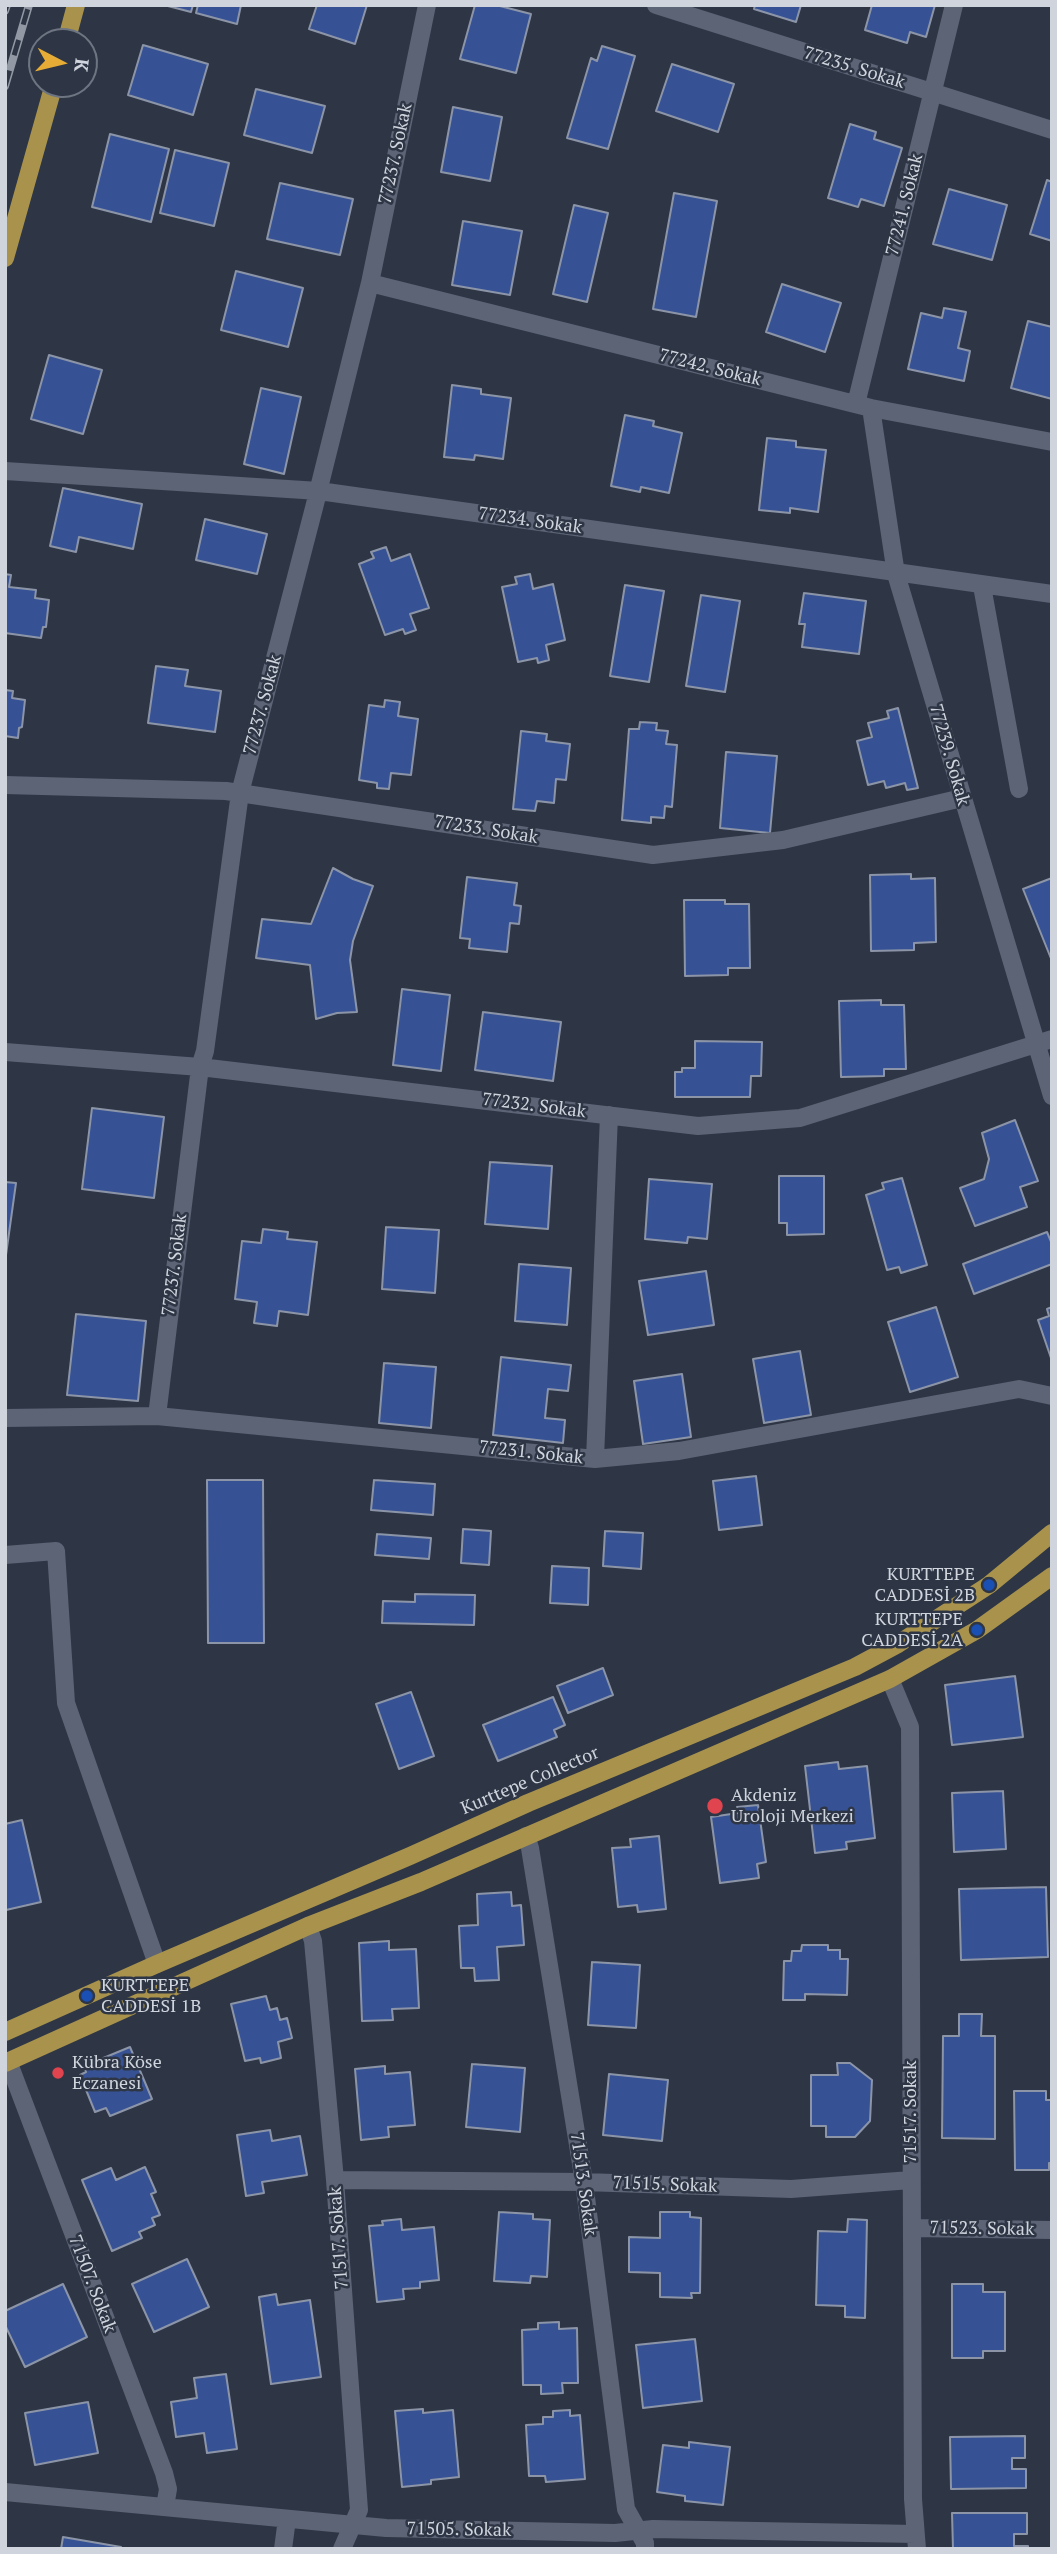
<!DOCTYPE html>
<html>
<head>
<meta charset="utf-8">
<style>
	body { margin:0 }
	#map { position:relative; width:1057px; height:2554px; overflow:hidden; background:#2e3645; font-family:"PT Serif",serif }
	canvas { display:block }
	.frame { position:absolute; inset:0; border:7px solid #cfd4dd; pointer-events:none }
	.north { position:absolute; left:28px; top:28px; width:70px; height:70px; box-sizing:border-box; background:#2e3645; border:2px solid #6e7582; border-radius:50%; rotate:97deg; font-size:19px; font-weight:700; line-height:28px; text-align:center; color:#cfd4dd }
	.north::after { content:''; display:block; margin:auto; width:24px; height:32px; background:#e7ac36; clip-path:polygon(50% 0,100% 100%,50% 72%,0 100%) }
</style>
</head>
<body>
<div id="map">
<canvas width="1057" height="2554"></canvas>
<div class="frame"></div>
<div class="north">K</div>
</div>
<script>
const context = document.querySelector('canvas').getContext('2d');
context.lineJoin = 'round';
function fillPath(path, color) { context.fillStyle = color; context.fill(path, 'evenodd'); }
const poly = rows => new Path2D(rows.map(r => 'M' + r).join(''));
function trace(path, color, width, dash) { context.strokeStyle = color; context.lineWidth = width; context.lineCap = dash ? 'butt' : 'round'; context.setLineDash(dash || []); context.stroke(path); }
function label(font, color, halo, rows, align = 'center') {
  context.font = font + ' "PT Serif",serif'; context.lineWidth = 5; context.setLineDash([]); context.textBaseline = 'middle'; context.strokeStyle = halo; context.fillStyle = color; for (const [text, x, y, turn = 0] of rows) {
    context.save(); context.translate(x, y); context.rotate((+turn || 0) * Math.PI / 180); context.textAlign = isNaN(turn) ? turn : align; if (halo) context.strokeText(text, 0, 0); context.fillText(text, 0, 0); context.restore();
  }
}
const building = poly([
	[164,5,193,5,191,12,164,5],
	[198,5,241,5,237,24,196,13,198,5],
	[317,5,367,5,355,44,309,29,317,5],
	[475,5,496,5,531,14,516,73,460,59,475,5],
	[755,5,801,5,796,22,754,9,755,5],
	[872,5,935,5,926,37,910,32,907,43,865,30,872,5],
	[143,45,208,64,193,115,128,95,143,45],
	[602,46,635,56,608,149,567,138,591,58,597,61,602,46],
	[672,64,734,84,718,132,656,111,672,64],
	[256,89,325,106,312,153,244,135,256,89],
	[453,107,502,117,490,181,441,172,453,107],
	[850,124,876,132,874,139,902,148,884,206,861,199,858,207,828,198,850,124],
	[110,134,169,149,151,222,92,207,110,134],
	[175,150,229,163,214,226,160,213,175,150],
	[1047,180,1052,182,1052,241,1030,234,1047,180],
	[280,183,353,199,340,255,267,239,280,183],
	[949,189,1007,205,992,260,933,244,949,189],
	[674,193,717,201,696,317,653,309,674,193],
	[574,205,608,213,587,302,553,294,574,205],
	[463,221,522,231,510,295,452,285,463,221],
	[236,271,303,288,288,347,221,330,236,271],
	[782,284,841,303,825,352,766,332,782,284],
	[944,308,966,312,958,348,970,351,964,381,908,369,921,313,942,318,944,308],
	[1028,321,1052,327,1052,399,1011,388,1028,321],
	[49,355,102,370,83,434,31,419,49,355],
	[452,385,481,389,481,394,511,398,503,459,475,455,474,460,444,457,452,385],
	[261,388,301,397,284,474,244,464,261,388],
	[625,415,654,421,653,426,682,433,669,493,641,487,640,492,611,486,625,415],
	[767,438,796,441,796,447,826,450,818,512,790,508,790,513,759,510,767,438],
	[63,488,142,504,133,549,79,537,76,552,50,546,63,488],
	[205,519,267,534,257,574,196,560,205,519],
	[386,547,391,561,410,554,429,608,410,614,416,630,405,634,403,629,385,635,359,564,374,558,371,552,386,547],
	[5,574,11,575,9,587,36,590,35,598,49,600,46,627,43,627,41,638,5,633,5,574],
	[530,574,533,589,553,584,565,640,546,645,549,660,538,663,537,658,518,662,502,587,517,584,515,577,530,574],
	[625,585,664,591,649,682,610,676,625,585],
	[804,593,866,601,859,654,802,647,805,624,799,624,804,593],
	[701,595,740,601,725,692,686,686,701,595],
	[156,666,188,670,185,686,221,691,215,732,148,723,156,666],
	[5,690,13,691,12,698,25,700,22,727,19,728,18,738,5,736,5,690],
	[385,700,400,702,398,716,418,719,411,775,391,773,389,789,377,788,377,783,359,780,369,705,384,707,385,700],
	[898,708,918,788,907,790,905,783,886,788,884,781,868,785,857,741,872,737,868,723,889,718,887,711,898,708],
	[640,722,657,723,656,730,668,731,666,744,677,745,672,807,665,806,664,818,651,817,651,823,622,820,629,729,639,729,640,722],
	[521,731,547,734,546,741,570,744,566,780,556,779,554,803,537,801,535,811,513,809,521,731],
	[726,752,777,756,770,833,720,828,726,752],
	[333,868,353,879,373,886,353,941,350,960,357,1012,337,1013,316,1019,310,965,256,958,262,919,311,924,333,868],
	[911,874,911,879,935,878,936,942,914,943,914,950,871,951,870,875,911,874],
	[467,877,517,883,514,905,521,906,519,924,510,923,507,952,469,948,470,939,460,938,467,877],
	[1052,878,1052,961,1023,889,1052,878],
	[684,900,725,900,725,904,749,904,750,968,728,968,728,975,685,976,684,900],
	[402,989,450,995,441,1071,393,1065,402,989],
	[881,1000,881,1005,904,1005,906,1069,884,1069,884,1076,841,1077,839,1001,881,1000],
	[483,1012,561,1022,553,1081,475,1070,483,1012],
	[695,1041,762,1042,761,1076,751,1076,750,1097,675,1097,675,1072,682,1072,682,1068,695,1068,695,1041],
	[92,1108,164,1117,154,1198,82,1189,92,1108],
	[1015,1120,1038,1181,1020,1187,1027,1207,975,1226,960,1188,984,1179,989,1159,982,1133,1015,1120],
	[490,1162,552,1166,548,1229,485,1224,490,1162],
	[779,1176,824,1176,824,1234,787,1235,787,1223,779,1223,779,1176],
	[902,1178,927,1265,901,1273,899,1267,887,1270,866,1195,884,1189,882,1183,902,1178],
	[649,1179,712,1184,707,1239,688,1237,687,1243,645,1239,649,1179],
	[5,1182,16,1183,5,1262,5,1182],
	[386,1227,439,1230,435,1293,382,1289,386,1227],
	[263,1229,288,1232,287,1239,317,1242,308,1315,279,1311,277,1326,254,1323,257,1302,235,1299,242,1241,261,1243,263,1229],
	[1047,1232,1052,1244,1052,1264,974,1294,963,1264,1047,1232],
	[519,1264,571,1268,567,1325,515,1321,519,1264],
	[706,1271,714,1325,648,1335,639,1281,706,1271],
	[936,1307,958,1377,910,1392,888,1322,936,1307],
	[1052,1307,1052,1361,1038,1320,1049,1316,1047,1309,1052,1307],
	[76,1314,146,1321,138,1401,67,1395,76,1314],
	[800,1351,811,1415,764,1423,753,1359,800,1351],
	[501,1357,571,1365,568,1391,548,1389,545,1418,565,1420,563,1443,493,1435,501,1357],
	[384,1363,436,1367,431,1428,379,1423,384,1363],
	[682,1374,691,1437,643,1444,634,1381,682,1374],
	[756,1476,762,1525,719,1530,713,1481,756,1476],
	[207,1480,263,1480,264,1643,208,1643,207,1480],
	[374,1480,435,1484,433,1515,371,1510,374,1480],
	[463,1529,491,1531,489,1565,461,1563,463,1529],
	[605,1531,643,1533,641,1569,603,1566,605,1531],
	[377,1534,431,1538,429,1559,375,1555,377,1534],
	[552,1566,589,1568,588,1605,550,1603,552,1566],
	[415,1594,475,1595,474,1625,382,1623,383,1601,415,1602,415,1594],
	[603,1668,613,1695,568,1713,557,1686,603,1668],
	[1015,1676,1023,1737,952,1745,945,1685,1015,1676],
	[411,1692,434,1756,399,1769,376,1704,411,1692],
	[553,1697,565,1725,554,1730,557,1737,498,1761,483,1725,553,1697],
	[838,1762,839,1769,867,1766,875,1838,846,1842,847,1849,815,1853,805,1766,838,1762],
	[1003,1791,1006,1849,954,1852,952,1793,1003,1791],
	[758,1805,766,1862,757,1864,759,1878,720,1883,711,1817,738,1813,737,1807,758,1805],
	[22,1820,41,1902,6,1910,5,1824,22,1820],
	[659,1836,666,1909,638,1912,637,1905,618,1907,612,1848,631,1847,630,1839,659,1836],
	[1046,1887,1048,1957,961,1960,959,1889,1046,1887],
	[511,1892,512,1906,521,1905,524,1945,497,1947,499,1980,475,1981,474,1968,461,1968,459,1926,478,1925,477,1894,511,1892],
	[389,1941,389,1950,416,1949,419,2008,392,2009,393,2020,362,2021,359,1943,389,1941],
	[802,1945,828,1945,828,1950,840,1950,840,1959,848,1959,847,1995,805,1994,805,2000,783,2000,784,1961,791,1961,792,1951,801,1951,802,1945],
	[592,1962,640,1965,636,2028,588,2025,592,1962],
	[266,1996,270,2010,277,2008,280,2020,287,2018,292,2038,278,2042,281,2058,261,2063,260,2058,245,2061,231,2004,266,1996],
	[959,2014,982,2014,981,2036,995,2036,995,2139,942,2138,943,2036,959,2036,959,2014],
	[130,2047,152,2099,110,2116,106,2108,95,2112,80,2075,86,2072,84,2066,130,2047],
	[837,2063,850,2063,872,2080,870,2121,855,2137,826,2137,826,2126,811,2126,811,2075,838,2075,837,2063],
	[472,2064,525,2068,520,2132,466,2127,472,2064],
	[385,2066,385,2074,410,2072,415,2125,388,2127,389,2137,361,2140,355,2069,385,2066],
	[609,2074,668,2080,662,2141,603,2135,609,2074],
	[1014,2091,1046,2091,1046,2100,1052,2100,1052,2163,1049,2163,1049,2170,1015,2170,1014,2091],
	[270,2130,272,2141,300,2136,307,2175,262,2182,264,2193,246,2196,237,2135,270,2130],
	[145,2167,156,2192,151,2194,160,2215,152,2218,155,2225,139,2232,142,2238,112,2251,82,2180,111,2168,116,2180,145,2167],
	[499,2212,533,2214,533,2219,550,2220,547,2277,531,2276,530,2283,494,2281,499,2212],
	[660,2212,690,2212,690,2217,701,2218,700,2293,691,2293,692,2298,660,2297,660,2273,629,2272,629,2237,660,2238,660,2212],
	[401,2219,402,2230,434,2227,439,2280,420,2282,420,2288,403,2289,404,2299,377,2302,369,2226,383,2225,382,2221,401,2219],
	[848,2219,867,2220,865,2318,845,2317,845,2306,816,2305,818,2231,847,2232,848,2219],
	[187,2259,209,2307,154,2332,132,2284,187,2259],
	[63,2284,87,2337,25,2367,5,2325,5,2311,63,2284],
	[952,2284,983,2284,983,2292,1005,2292,1005,2351,983,2351,983,2358,952,2358,952,2284],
	[276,2294,278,2305,310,2300,321,2377,271,2384,259,2297,276,2294],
	[559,2322,559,2329,577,2328,578,2383,562,2383,563,2393,541,2394,541,2385,523,2385,522,2330,538,2329,538,2323,559,2322],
	[695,2339,702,2401,643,2408,636,2345,695,2339],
	[226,2374,237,2449,207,2453,204,2433,176,2437,171,2402,197,2398,194,2378,226,2374],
	[88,2402,98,2453,35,2465,25,2413,88,2402],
	[423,2409,423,2413,453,2410,459,2477,431,2480,431,2484,402,2487,395,2411,423,2409],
	[570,2410,570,2416,580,2415,585,2479,546,2482,545,2476,529,2476,526,2425,543,2424,543,2417,553,2417,553,2411,570,2410],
	[1025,2436,1025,2458,1012,2458,1012,2469,1026,2469,1026,2488,951,2489,950,2437,1025,2436],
	[689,2442,730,2447,723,2505,685,2501,685,2496,657,2492,663,2445,689,2448,689,2442],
	[952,2513,1027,2513,1027,2534,1014,2534,1014,2546,1028,2546,1028,2549,953,2549,952,2513],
	[63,2537,121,2547,121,2549,61,2549,63,2537]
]);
fillPath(building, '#375294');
trace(building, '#8c95a8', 2);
trace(poly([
	[656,5,1052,130],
	[370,283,871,408,1052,442],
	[856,404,954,5],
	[871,408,896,574,1052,1096],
	[5,471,319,491,1052,594],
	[982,586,1019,789],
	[5,785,226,791,653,855,783,840,962,798],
	[5,1052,200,1067,698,1126,800,1118,1052,1039],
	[157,1416,200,1067,205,1051,240,793,315,504,370,283,427,5],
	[5,1418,157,1416,595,1459,679,1451,1019,1389,1052,1396],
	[595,1459,609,1115],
	[5,1555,56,1551,66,1703,157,1964],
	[890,1679,910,1727,913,2499,917,2549],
	[526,1836,530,1848,584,2182,626,2509,645,2543,645,2549],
	[308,1926,313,1941,335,2180,359,2510,342,2549],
	[8,2061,164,2473,168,2489,165,2507],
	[335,2180,584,2182,791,2189,911,2180],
	[912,2228,1052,2230],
	[5,2492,386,2528,615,2533,653,2529,915,2534],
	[283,2549,287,2519]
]), '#5c6475', 18);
trace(poly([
	[66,42,76,5],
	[5,258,54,84],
	[5,2032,157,1964,410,1856,528,1803,855,1667,898,1644,989,1585,1052,1533],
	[5,2063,308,1926,421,1882,890,1679,977,1630,1052,1576]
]), '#a9934c', 18);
const rail = poly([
	[5,11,7,5],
	[5,86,29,5]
]);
trace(rail, '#9399a4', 8);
trace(rail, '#2e3645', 5, [16]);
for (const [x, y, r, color] of [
	[989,1585,7,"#1a4fb4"],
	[977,1630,7,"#1a4fb4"],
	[715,1806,9,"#e0444e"],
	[87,1996,7,"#1a4fb4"],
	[58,2073,7,"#e0444e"]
]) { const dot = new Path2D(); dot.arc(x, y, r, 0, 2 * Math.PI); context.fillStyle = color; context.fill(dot); trace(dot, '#2e3645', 2.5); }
label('18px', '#cfd4dd', '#2e3645', [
	["77235. Sokak",854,68,17],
	["77237. Sokak",396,154,-78],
	["77241. Sokak",905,205,-76],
	["77242. Sokak",710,368,14],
	["77234. Sokak",530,521,8],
	["77237. Sokak",263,705,-75],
	["77239. Sokak",949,755,74],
	["77233. Sokak",486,830,9],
	["77232. Sokak",534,1106,7],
	["77237. Sokak",175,1265,-83],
	["77231. Sokak",531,1453,6],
	["Kurttepe Collector",530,1781,-23],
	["71517. Sokak",911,2112,-90],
	["71513. Sokak",583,2184,82],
	["71515. Sokak",665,2185,2],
	["71523. Sokak",982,2229,1],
	["71517. Sokak",339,2238,-94],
	["71507. Sokak",92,2284,69],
	["71505. Sokak",459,2530,1]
]);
label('18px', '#cfd4dd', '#2e3645', [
	["KURTTEPE",975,1575,"right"],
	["CADDESİ 2B",975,1596,"right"],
	["KURTTEPE",963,1620,"right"],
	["CADDESİ 2A",963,1641,"right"],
	["Akdeniz",731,1796],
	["Uroloji Merkezi",731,1817],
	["KURTTEPE",101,1986],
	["CADDESİ 1B",101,2007],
	["Kübra Köse",72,2063],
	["Eczanesi",72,2084]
], 'left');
</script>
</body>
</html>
